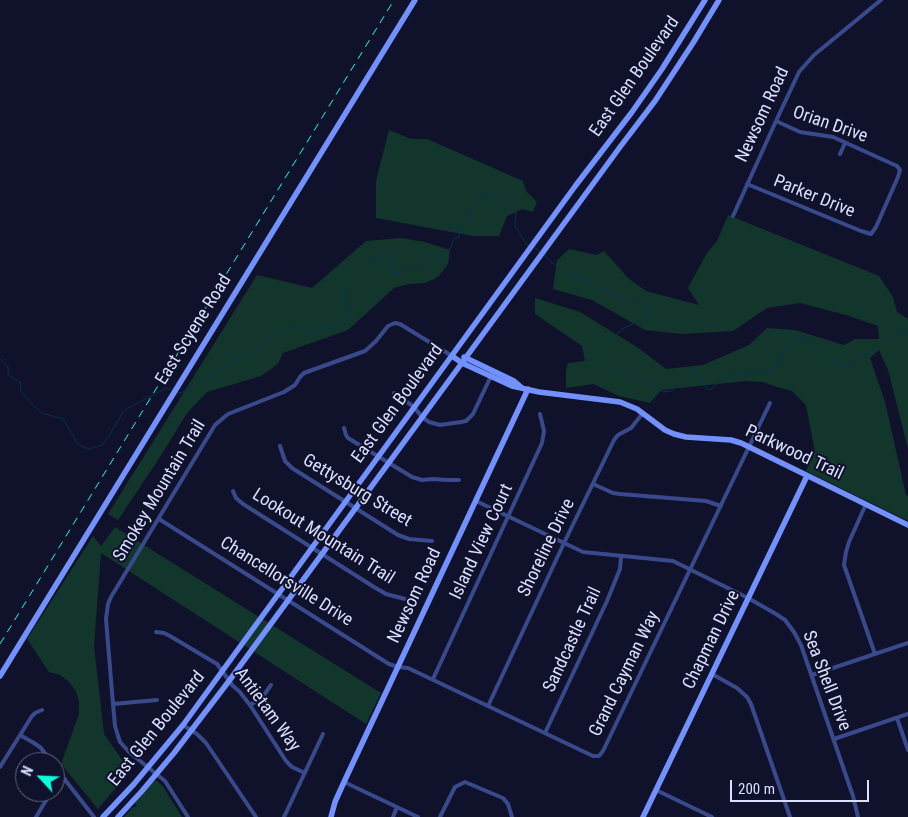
<!DOCTYPE html>
<html>
<head>
<meta charset="utf-8">
<style>
	body { margin:0 }
	#map { position:relative; width:908px; height:817px; overflow:hidden; background:#10122c; font-family:"Roboto Condensed",sans-serif }
	canvas { display:block }
	.north { position:absolute; left:15px; top:752px; width:50px; height:50px; box-sizing:border-box; background:#10122c; border:1px solid #616480; border-radius:50%; rotate:295deg; font-size:14px; font-weight:700; line-height:20px; text-align:center; color:#dbdfff }
	.north::after { content:''; display:block; margin:auto; width:18px; height:22px; background:#07ffdc; clip-path:polygon(50% 0,100% 100%,50% 72%,0 100%) }
	.scale { position:absolute; left:730px; top:780px; width:139px; height:22px; box-sizing:border-box; border:2px solid #dbdfff; border-top:0; padding-left:6px; font-size:15px; line-height:18px; white-space:nowrap; color:#dbdfff; -webkit-text-stroke:4px #10122c; paint-order:stroke }
</style>
</head>
<body>
<div id="map">
<canvas width="908" height="817"></canvas>
<div class="north">N</div>
<div class="scale">200 m</div>
</div>
<script>
const context = document.querySelector('canvas').getContext('2d');
context.lineJoin = 'round';
function fillPath(path, color) { context.fillStyle = color; context.fill(path, 'evenodd'); }
const poly = rows => new Path2D(rows.map(r => 'M' + r).join(''));
function trace(path, color, width, dash) { context.strokeStyle = color; context.lineWidth = width; context.lineCap = dash ? 'butt' : 'round'; context.setLineDash(dash || []); context.stroke(path); }
function label(font, color, halo, rows, align = 'center') {
  context.font = font + ' "Roboto Condensed",sans-serif'; context.lineWidth = 4; context.setLineDash([]); context.textBaseline = 'middle'; context.strokeStyle = halo; context.fillStyle = color; for (const [text, x, y, turn = 0] of rows) {
    context.save(); context.translate(x, y); context.rotate((+turn || 0) * Math.PI / 180); context.textAlign = isNaN(turn) ? turn : align; if (halo) context.strokeText(text, 0, 0); context.fillText(text, 0, 0); context.restore();
  }
}
fillPath(poly([
	[389,130,411,139,427,139,523,181,526,191,537,202,533,212,522,209,507,216,499,236,473,236,376,218,376,181],
	[728,215,879,276,893,297,897,312,908,319,908,449,888,370,879,350,870,358,885,402,906,495,908,496,908,521,806,471,815,452,806,405,792,391,777,387,763,382,746,381,661,390,650,403,619,396,593,384,566,388,566,371,568,363,585,361,582,346,535,314,535,298,580,312,637,347,666,369,703,365,749,345,767,328,795,330,844,345,855,339,879,339,878,326,846,315,800,303,767,308,733,331,683,334,645,330,592,300,553,289,557,260,569,249,597,255,604,251,628,278,646,291,699,305,688,288,707,253,717,241],
	[402,238,425,242,450,250,448,264,439,276,432,280,425,283,409,284,394,288,348,330,283,353,278,364,261,376,207,392,187,413,160,457,118,520,108,514,257,275,312,288,366,241],
	[115,527,381,693,366,724,101,553,94,646,104,734,130,771,98,809,61,764,79,714,79,702,76,691,69,682,60,675,49,672,27,639,93,536,101,546],
	[154,781,157,781,162,785,182,817,124,817,132,808,137,806,135,803]
]), '#13362c');
trace(poly([
	[533,247,540,251],
	[543,254,551,262,569,274,579,277,626,302,640,304,649,310,650,314,647,318,624,328,609,341,605,348,604,354,610,364,631,378,638,382,647,383,652,385,663,392,671,391,677,386,690,370,698,370,700,373,700,379,708,389,711,390,721,377,758,371,769,371,776,367,782,349,791,340,802,337,808,338,812,340,814,350,819,355,838,363,846,365,853,364,897,332,902,331,908,333],
	[0,359,8,367,8,373,10,376,20,382,21,391,31,403,42,413,63,419,73,435,76,442,81,446,89,449,102,445,109,436,123,412,128,408,167,388,172,390],
	[178,392,181,393,216,373,233,359,239,361,257,349,265,340,292,327,297,327,307,334,342,323,346,318,349,310,344,298,344,293,346,288,353,280,356,272,363,269,370,260,378,259,386,250,390,250,395,255,396,257,391,267,392,271,395,274,403,271,410,270,423,272,427,268,426,262,430,253,433,254,435,260,438,261,442,259,448,253,454,239,459,237,460,225,462,222,468,219,470,216,472,204,474,199,481,194,486,193,498,195,505,198,513,203,516,208,515,226,527,245,529,246]
]), '#09324c', 1);
trace(poly([
	[840,154,845,143],
	[747,184,861,231,871,234,876,227,898,177,900,170,897,166,833,137,800,132,776,121],
	[733,216,776,121,799,72,814,55,881,0],
	[394,393,414,407,422,417,429,422,440,425,461,422,466,421,473,414,492,374],
	[344,428,346,435,348,438,412,477,422,480,433,479,447,480,459,480],
	[280,446,285,461,292,468,398,535,409,539,432,541],
	[593,484,613,493,620,494,706,501,721,506],
	[233,491,236,498,243,504,374,587,386,594,405,599],
	[476,501,583,552,673,561,748,598,776,614,785,620,794,632,801,645,853,796,858,817],
	[866,504,849,542,846,552,844,565,875,654],
	[159,519,389,664,398,667,408,668,593,756,599,756,603,751,770,403],
	[156,632,164,633,170,636,217,664,233,686,239,691,250,705,286,761,292,767,305,773],
	[712,674,737,688,747,697,751,704,790,817],
	[812,675,908,643],
	[433,679,542,443,544,431,540,414],
	[113,704,157,700],
	[250,705,257,701,264,695,271,685],
	[488,706,564,543,614,440,618,435,631,428,643,413],
	[897,718,908,750],
	[183,725,197,734,206,743,256,817],
	[545,733,607,601,620,569,621,557],
	[20,735,34,743,41,748,51,762],
	[834,739,908,714],
	[0,767,32,716,35,713,42,710],
	[55,767,94,817],
	[344,782,418,817],
	[55,788,65,779],
	[656,790,712,817],
	[36,817,51,792],
	[188,817,165,781,129,752,120,742,118,736,115,726,113,704,106,619,108,604,111,597,215,425,228,414,284,392,295,385,300,377,304,373,365,351,376,341,388,326,395,323,400,324,452,356],
	[284,817,323,734],
	[393,817,397,807],
	[440,817,455,787,465,782,503,798,508,804,512,817]
]), '#394a8c', 4);
trace(poly([
	[452,356,462,363,512,386,539,392,620,402,637,409,665,430,674,434,686,437,731,440,741,443,908,525],
	[464,357,514,381,521,387],
	[0,676,415,0],
	[103,817,134,784,183,725,576,185,632,112,662,69,705,0],
	[118,817,142,791,174,753,229,681,620,147,655,101,693,43,719,0],
	[331,817,335,802,344,782,528,389],
	[643,817,807,476]
]), '#7291ff', 5.5);
trace(poly([
	[0,644,394,0]
]), '#07ffdc', 1, [8, 6]);
label('18px', '#dbdfff', '#10122c', [
	["East Glen Boulevard",635,77,-55],
	["Newsom Road",763,115,-65],
	["Orian Drive",830,125,19],
	["Parker Drive",814,197,22],
	["East Scyene Road",194,330,-58],
	["East Glen Boulevard",398,404,-54],
	["Parkwood Trail",794,453,25],
	["Smokey Mountain Trail",160,491,-59],
	["Gettysburg Street",357,491,31],
	["Lookout Mountain Trail",323,537,32],
	["Island View Court",482,542,-65],
	["Shoreline Drive",547,548,-64],
	["Chancellorsville Drive",286,582,32],
	["Newsom Road",415,596,-65],
	["Sandcastle Trail",573,640,-65],
	["Chapman Drive",712,640,-64],
	["Grand Cayman Way",625,674,-64],
	["Sea Shell Drive",826,681,69],
	["Antietam Way",267,710,54],
	["East Glen Boulevard",157,729,-51]
]);
</script>
</body>
</html>
